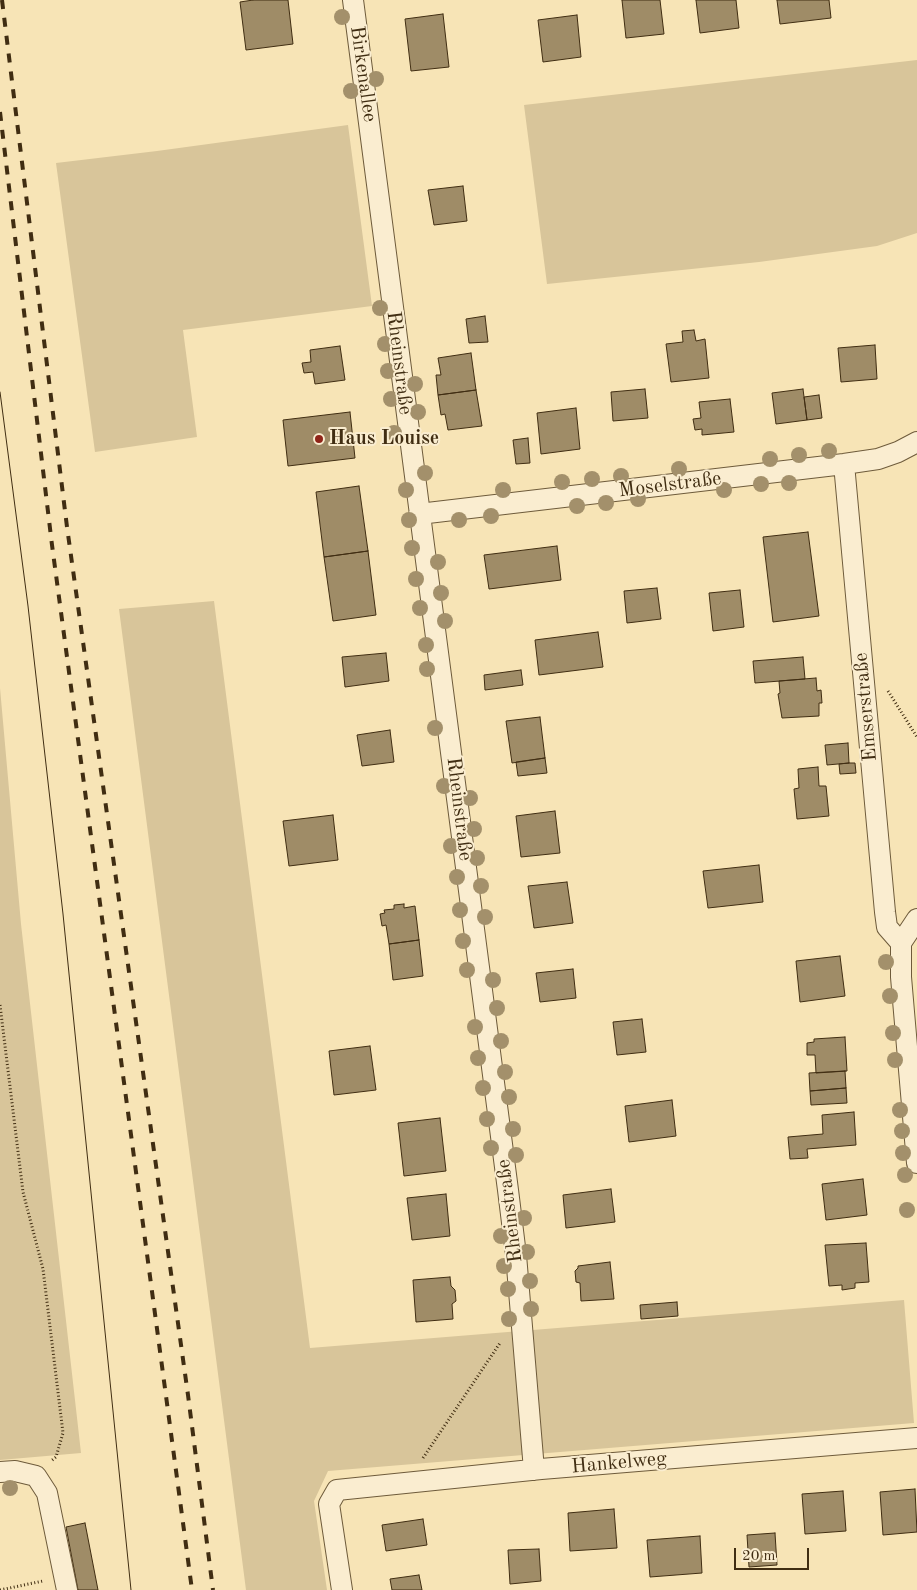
<!DOCTYPE html>
<html>
<head>
<meta charset="utf-8">
<style>
	body { margin:0 }
	#map { position:relative; width:917px; height:1590px; overflow:hidden; background:#f7e4b6; font-family:"Old Standard TT",serif }
	canvas { display:block }
	.scale { position:absolute; left:734px; top:1548px; width:75px; height:22px; box-sizing:border-box; border:2px solid #402d12; border-top:0; padding-left:6px; font-size:15px; line-height:18px; white-space:nowrap; color:#402d12; -webkit-text-stroke:4px #faedd0; paint-order:stroke }
</style>
</head>
<body>
<div id="map">
<canvas width="917" height="1590"></canvas>
<div class="scale">20 m</div>
</div>
<script>
const context = document.querySelector('canvas').getContext('2d');
context.lineJoin = 'round';
function fillPath(path, color) { context.fillStyle = color; context.fill(path, 'evenodd'); }
const poly = rows => new Path2D(rows.map(r => 'M' + r).join(''));
function trace(path, color, width, dash) { context.strokeStyle = color; context.lineWidth = width; context.lineCap = dash ? 'butt' : 'round'; context.setLineDash(dash || []); context.stroke(path); }
function label(font, color, halo, rows, align = 'center') {
  context.font = font + ' "Old Standard TT",serif'; context.lineWidth = 4; context.setLineDash([]); context.textBaseline = 'middle'; context.strokeStyle = halo; context.fillStyle = color; for (const [text, x, y, turn = 0] of rows) {
    context.save(); context.translate(x, y); context.rotate((+turn || 0) * Math.PI / 180); context.textAlign = isNaN(turn) ? turn : align; if (halo) context.strokeText(text, 0, 0); context.fillText(text, 0, 0); context.restore();
  }
}
fillPath(poly([
	[917,60,917,233,877,246,759,262,547,284,524,105],
	[348,125,372,306,183,330,197,437,95,452,56,163,157,151],
	[214,601,310,1348,904,1300,914,1423,328,1471,314,1501,327,1590,246,1590,119,609],
	[0,688,21,924,81,1453,0,1460]
]), '#d8c59a');
const building = poly([
	[253,0,288,0,293,44,246,50,240,2,253,0],
	[622,0,660,0,664,34,626,38,622,0],
	[696,0,736,0,739,28,700,33,696,0],
	[777,0,829,0,831,18,780,24,777,0],
	[443,14,449,67,411,71,405,19,443,14],
	[577,15,581,57,543,62,538,20,577,15],
	[463,186,467,221,434,225,428,190,463,186],
	[485,316,488,342,469,343,466,319,485,316],
	[694,330,696,341,705,339,709,378,671,382,666,344,683,342,682,331,694,330],
	[875,345,877,379,841,382,838,348,875,345],
	[340,346,345,380,315,384,313,372,304,373,302,363,311,362,310,350,340,346],
	[471,353,476,390,438,395,436,375,441,375,438,358,471,353],
	[645,389,648,418,613,421,611,392,645,389],
	[803,389,807,420,776,424,772,393,803,389],
	[476,390,482,426,448,430,445,414,441,415,438,395,476,390],
	[819,395,822,418,807,420,804,397,819,395],
	[730,399,734,432,702,435,702,429,695,430,693,419,701,418,699,402,730,399],
	[576,408,580,449,541,454,537,413,576,408],
	[350,412,355,458,288,466,283,420,350,412],
	[528,438,530,463,516,464,513,440,528,438],
	[359,486,368,551,324,557,316,492,359,486],
	[808,532,819,616,773,622,763,537,808,532],
	[557,546,561,580,489,589,484,555,557,546],
	[368,551,376,615,333,621,324,557,368,551],
	[657,588,661,619,627,623,624,591,657,588],
	[740,590,744,627,713,631,709,593,740,590],
	[598,632,603,667,539,675,535,640,598,632],
	[386,653,389,681,345,687,342,657,386,653],
	[803,657,805,679,755,683,753,661,803,657],
	[521,670,523,685,485,690,484,675,521,670],
	[816,678,817,691,821,690,822,703,819,703,819,716,782,718,778,694,780,693,779,681,816,678],
	[540,717,545,758,512,763,506,721,540,717],
	[390,730,394,762,362,766,357,735,390,730],
	[848,743,849,763,827,765,825,745,848,743],
	[545,758,547,773,518,776,516,762,545,758],
	[849,763,855,763,856,773,840,774,839,764,849,763],
	[818,767,819,786,826,786,829,816,797,819,794,789,799,788,798,769,818,767],
	[555,811,560,853,521,857,516,816,555,811],
	[333,815,338,860,289,866,283,821,333,815],
	[759,865,763,902,708,908,703,871,759,865],
	[567,882,573,923,534,928,528,886,567,882],
	[404,904,404,908,415,906,419,940,389,944,386,925,382,926,380,914,385,913,384,910,394,909,394,905,404,904],
	[419,940,423,976,393,980,389,944,419,940],
	[840,956,845,996,800,1002,796,961,840,956],
	[573,969,576,998,540,1002,536,973,573,969],
	[642,1019,646,1052,617,1055,613,1022,642,1019],
	[845,1037,847,1071,816,1073,815,1055,807,1055,807,1043,814,1042,814,1039,845,1037],
	[370,1046,376,1090,334,1095,329,1051,370,1046],
	[845,1071,846,1088,810,1091,809,1073,845,1071],
	[846,1088,847,1103,811,1105,810,1091,846,1088],
	[672,1100,676,1136,629,1142,625,1106,672,1100],
	[854,1112,856,1145,807,1149,808,1158,790,1159,788,1137,823,1134,822,1115,854,1112],
	[440,1118,446,1171,404,1176,398,1123,440,1118],
	[863,1179,867,1215,826,1220,822,1184,863,1179],
	[611,1189,615,1222,566,1228,563,1195,611,1189],
	[446,1194,450,1236,412,1240,407,1198,446,1194],
	[866,1243,869,1282,855,1283,855,1288,842,1290,842,1285,829,1286,825,1245,866,1243],
	[610,1262,614,1299,581,1301,580,1283,576,1282,575,1271,578,1268,578,1266,610,1262],
	[450,1277,451,1286,455,1290,456,1301,452,1304,453,1319,416,1322,413,1280,450,1277],
	[677,1302,678,1316,641,1319,640,1305,677,1302],
	[915,1489,917,1532,883,1535,880,1492,915,1489],
	[843,1491,846,1531,805,1534,802,1494,843,1491],
	[614,1509,617,1548,570,1551,568,1513,614,1509],
	[423,1519,427,1545,386,1551,382,1525,423,1519],
	[85,1523,98,1590,78,1590,66,1527,85,1523],
	[775,1533,777,1565,749,1567,747,1535,775,1533],
	[700,1536,702,1573,650,1577,647,1540,700,1536],
	[539,1549,541,1581,510,1584,508,1550,539,1549],
	[419,1575,422,1590,392,1590,390,1579,419,1575]
]);
fillPath(building, '#9f8c67');
trace(building, '#402d12', 1);
const street = poly([
	[353,0,508,1190,516,1255,534,1470],
	[844,464,885,912,887,927,901,943],
	[419,514,844,464,878,459,898,452,917,442],
	[917,919,901,943,901,977,917,1163],
	[0,1472,15,1471,36,1476,47,1493,67,1590],
	[342,1590,329,1504,337,1490,541,1469,917,1438]
]);
trace(street, '#6e5b3b', 22);
trace(poly([
	[888,691,917,737],
	[0,1005,23,1192,43,1269,63,1433,56,1457,51,1461],
	[423,1458,500,1343],
	[0,1590,43,1581]
]), '#402d12', 3, [1, 2.5]);
trace(street, '#faedd0', 20);
trace(poly([
	[0,392,28,606,63,914,131,1590]
]), '#402d12', 1);
trace(poly([
	[2,0,67,527,188,1395,213,1590],
	[0,112,52,545,192,1590]
]), '#402d12', 4, [9, 9]);
context.fillStyle = '#a3906b';
for (const [x, y] of [
	[342,17],
	[376,79],
	[351,91],
	[380,308],
	[385,344],
	[388,371],
	[415,384],
	[391,399],
	[418,412],
	[394,433],
	[829,451],
	[799,455],
	[770,459],
	[679,469],
	[425,473],
	[621,476],
	[592,479],
	[562,482],
	[789,483],
	[761,484],
	[406,490],
	[503,490],
	[724,490],
	[638,499],
	[606,503],
	[577,506],
	[491,516],
	[409,520],
	[459,520],
	[412,548],
	[438,562],
	[416,579],
	[441,593],
	[420,608],
	[445,621],
	[426,645],
	[427,669],
	[435,728],
	[444,786],
	[470,798],
	[474,829],
	[451,846],
	[477,858],
	[457,877],
	[481,886],
	[460,910],
	[485,917],
	[463,941],
	[886,962],
	[467,970],
	[493,980],
	[890,996],
	[497,1008],
	[475,1027],
	[893,1033],
	[501,1041],
	[478,1058],
	[895,1060],
	[505,1072],
	[483,1088],
	[509,1097],
	[900,1110],
	[487,1119],
	[513,1129],
	[902,1131],
	[491,1148],
	[903,1153],
	[516,1155],
	[905,1175],
	[907,1210],
	[524,1218],
	[501,1236],
	[527,1252],
	[504,1266],
	[530,1281],
	[508,1289],
	[531,1309],
	[509,1319],
	[10,1488]
]) { context.beginPath(); context.arc(x, y, 8, 0, 2 * Math.PI); context.fill(); }
for (const [x, y, r, color] of [
	[319,439,5,"#8f2418"]
]) { const dot = new Path2D(); dot.arc(x, y, r, 0, 2 * Math.PI); context.fillStyle = color; context.fill(dot); trace(dot, '#faedd0', 2); }
label('20px', '#402d12', '#faedd0', [
	["Birkenallee",363,74,82],
	["Rheinstraße",399,363,83],
	["Moselstraße",670,485,-7],
	["Emserstraße",866,707,-95],
	["Rheinstraße",459,809,83],
	["Rheinstraße",510,1211,-97],
	["Hankelweg",619,1463,-5]
]);
label('bold 20px', '#402d12', '#faedd0', [
	["Haus Louise",329,439]
], 'left');
</script>
</body>
</html>
